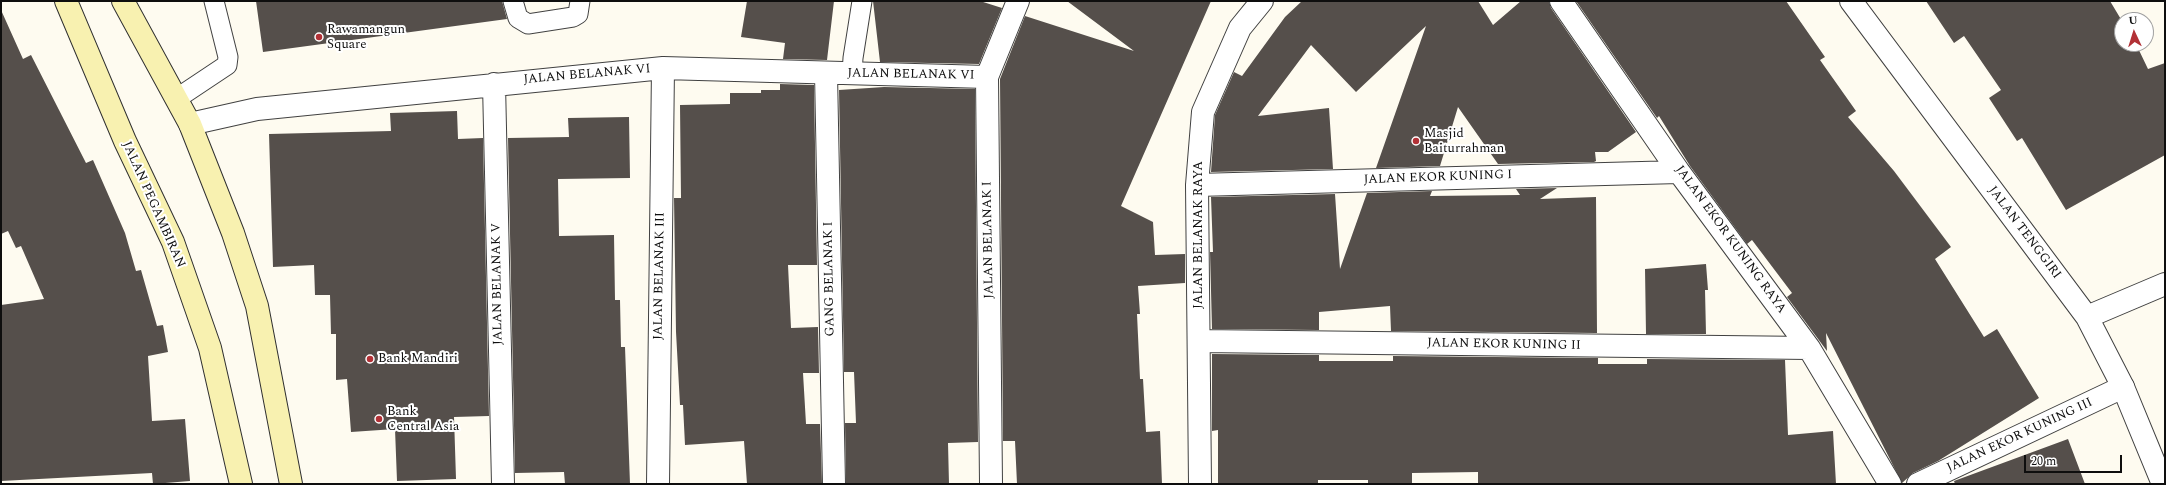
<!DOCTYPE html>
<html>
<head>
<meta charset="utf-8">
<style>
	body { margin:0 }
	#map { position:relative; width:2166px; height:485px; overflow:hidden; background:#fefbf0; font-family:Spectral,serif }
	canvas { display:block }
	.frame { position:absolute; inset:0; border:2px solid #0e0e0e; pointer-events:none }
	.north { position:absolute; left:2114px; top:12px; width:40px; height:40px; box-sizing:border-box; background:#fff; border:1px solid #9f9f9f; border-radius:50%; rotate:356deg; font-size:11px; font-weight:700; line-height:16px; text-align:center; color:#0e0e0e }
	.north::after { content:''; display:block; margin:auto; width:14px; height:18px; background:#b23136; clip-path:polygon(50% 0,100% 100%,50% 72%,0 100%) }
	.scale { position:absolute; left:2024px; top:455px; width:98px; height:18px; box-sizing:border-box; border:2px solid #0e0e0e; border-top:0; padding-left:5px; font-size:12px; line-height:14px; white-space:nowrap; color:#0e0e0e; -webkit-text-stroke:3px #fff; paint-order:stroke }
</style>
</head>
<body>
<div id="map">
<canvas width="2166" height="485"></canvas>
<div class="frame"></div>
<div class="north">U</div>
<div class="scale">20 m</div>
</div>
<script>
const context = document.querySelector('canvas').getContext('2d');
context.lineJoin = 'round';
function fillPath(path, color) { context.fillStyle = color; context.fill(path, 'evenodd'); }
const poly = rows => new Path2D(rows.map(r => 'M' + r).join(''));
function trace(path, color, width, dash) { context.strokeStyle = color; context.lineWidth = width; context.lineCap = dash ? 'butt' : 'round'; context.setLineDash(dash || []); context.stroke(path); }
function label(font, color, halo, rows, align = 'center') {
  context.font = font + ' Spectral,serif'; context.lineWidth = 4; context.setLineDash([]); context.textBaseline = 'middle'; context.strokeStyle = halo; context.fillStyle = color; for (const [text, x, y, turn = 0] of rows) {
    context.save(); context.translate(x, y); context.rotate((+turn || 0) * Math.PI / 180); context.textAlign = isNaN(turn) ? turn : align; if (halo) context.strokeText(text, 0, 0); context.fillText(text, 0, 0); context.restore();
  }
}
fillPath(poly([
	[256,1,502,1,507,19,263,52],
	[747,1,834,1,827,60,783,59,785,43,741,37],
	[873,1,980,1,1002,8,979,64,880,62],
	[1067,1,1211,1,1121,206,1153,222,1155,255,1185,254,1185,283,1138,286,1140,314,1137,314,1140,379,1143,379,1146,432,1160,431,1162,484,1017,484,1015,441,1003,441,1000,79,1025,16,1134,51],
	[1302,1,1478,1,1493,25,1521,1,1549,1,1551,8,1636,132,1608,152,1595,152,1596,161,1594,162,1498,164,1458,107,1440,166,1376,168,1426,26,1356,92,1311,45,1258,116,1329,108,1333,169,1211,172,1215,115,1234,72,1242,76,1285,17],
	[1576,1,1786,1,1825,57,1820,60,1856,111,1848,117,1894,171,1951,247,1935,259,1984,337,1997,329,2039,398,1938,461,1913,473,1902,483,1826,333,1827,351,1787,297,1792,293,1752,240,1747,244,1690,166,1659,116,1657,118],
	[1926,1,2110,1,2122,21,2122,44,2136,44,2148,69,2165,63,2165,155,2066,210,2022,138,2017,141,1989,98,2001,90,1964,36,1954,43],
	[1,10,23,59,31,55,86,163,93,160,125,233,136,271,141,270,157,326,163,325,168,352,148,356,152,421,185,419,190,481,153,484,152,473,1,481,1,305,44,299,21,246,16,248,8,231,1,234],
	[780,84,814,85,817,265,788,265,791,328,818,327,819,373,803,373,806,424,820,424,822,484,747,484,744,441,685,445,683,405,680,405,676,332,674,198,681,198,680,105,730,104,730,93,761,93,761,90,780,90],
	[884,87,975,89,978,442,948,443,949,484,846,484,845,423,856,423,854,372,844,372,839,90],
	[457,111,458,139,483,138,489,416,454,417,456,479,397,481,395,429,351,432,347,379,336,380,336,334,331,334,330,295,315,295,314,265,273,267,269,134,391,131,390,113],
	[629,117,630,178,558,179,559,236,614,235,615,300,620,300,621,347,625,347,630,484,565,484,564,472,515,473,508,138,569,137,568,118],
	[1557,188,1540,199,1596,197,1597,333,1391,331,1390,306,1319,312,1319,330,1212,329,1210,252,1213,252,1211,197,1335,194,1340,269,1367,193,1432,191,1430,196,1520,195,1516,189],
	[1706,264,1708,290,1705,290,1706,334,1646,334,1645,269],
	[1212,354,1319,355,1319,361,1393,361,1393,356,1598,358,1598,364,1647,364,1647,359,1785,360,1788,435,1833,431,1836,484,1478,484,1478,472,1412,473,1412,484,1368,484,1368,480,1318,480,1318,484,1218,484,1218,430,1212,431],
	[2068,439,2085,484,1955,484,1954,481]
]), '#554f4b');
const service = poly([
	[513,1,518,18,528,24,573,17,578,14,580,1],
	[852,74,853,58,862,1],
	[176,99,227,65,228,57,214,1]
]);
const minor = poly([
	[1561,1,1679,172,1809,348,1890,484],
	[826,73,834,484],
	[494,84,503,484],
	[190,124,257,109,663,68,987,77],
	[1197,185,1679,172],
	[1200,341,1809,348],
	[658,484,663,68],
	[991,484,987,77,1018,1],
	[1200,484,1197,185,1203,112,1240,28,1262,1],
	[1918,484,2123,387]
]);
const tertiary = poly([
	[1851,1,2087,317,2123,387,2163,484],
	[2087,317,2165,284]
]);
const secondary = poly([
	[66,1,125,141,173,242,210,348,241,484],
	[123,1,190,124,233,233,257,306,291,484]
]);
trace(service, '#414141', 21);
trace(minor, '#414141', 24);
trace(tertiary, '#414141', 24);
trace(secondary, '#303030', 24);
trace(service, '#fff', 19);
trace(minor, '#fff', 22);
trace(tertiary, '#fff', 22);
trace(secondary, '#f8f1b0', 22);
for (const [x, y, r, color] of [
	[319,37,4,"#b23136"],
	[1416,141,4,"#b23136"],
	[370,359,4,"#b23136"],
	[379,419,4,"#b23136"]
]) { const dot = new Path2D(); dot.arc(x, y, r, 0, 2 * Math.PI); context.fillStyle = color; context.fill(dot); trace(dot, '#fff', 1.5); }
label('13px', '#0e0e0e', '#fff', [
	["Rawamangun",327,30],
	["Square",327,45],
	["Masjid",1424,134],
	["Baiturrahman",1424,149],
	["Bank Mandiri",378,359],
	["Bank",387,412],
	["Central Asia",387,427]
], 'left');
label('13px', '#0e0e0e', '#fff', [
	["JALAN BELANAK VI",587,75,-5],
	["JALAN BELANAK VI",911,75,1],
	["JALAN EKOR KUNING I",1438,178,-2],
	["JALAN PEGAMBIRAN",153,205,66],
	["JALAN TENGGIRI",2024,233,53],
	["JALAN BELANAK RAYA",1199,235,-90],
	["JALAN BELANAK I",989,240,-91],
	["JALAN EKOR KUNING RAYA",1730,240,54],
	["JALAN BELANAK III",660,276,-89],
	["GANG BELANAK I",830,279,-91],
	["JALAN BELANAK V",498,284,-91],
	["JALAN EKOR KUNING II",1504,345,1],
	["JALAN EKOR KUNING III",2020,436,-25]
]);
</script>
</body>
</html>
